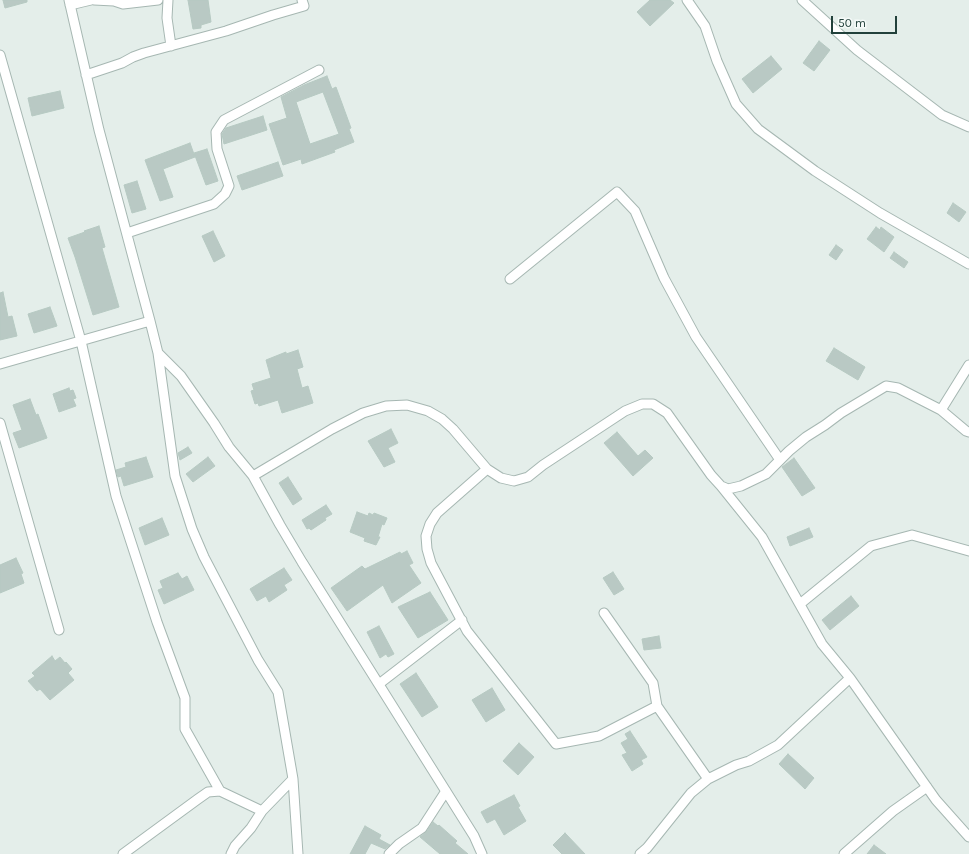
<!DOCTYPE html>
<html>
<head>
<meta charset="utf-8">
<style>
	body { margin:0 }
	#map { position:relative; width:969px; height:854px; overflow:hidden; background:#e4eeea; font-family:Karla,sans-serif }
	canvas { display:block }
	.scale { position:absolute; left:831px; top:16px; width:66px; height:18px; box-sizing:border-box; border:2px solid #22413b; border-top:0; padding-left:5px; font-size:12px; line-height:14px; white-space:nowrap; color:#22413b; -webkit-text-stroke:3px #f5faf8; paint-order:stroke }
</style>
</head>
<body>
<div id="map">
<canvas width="969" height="854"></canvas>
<div class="scale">50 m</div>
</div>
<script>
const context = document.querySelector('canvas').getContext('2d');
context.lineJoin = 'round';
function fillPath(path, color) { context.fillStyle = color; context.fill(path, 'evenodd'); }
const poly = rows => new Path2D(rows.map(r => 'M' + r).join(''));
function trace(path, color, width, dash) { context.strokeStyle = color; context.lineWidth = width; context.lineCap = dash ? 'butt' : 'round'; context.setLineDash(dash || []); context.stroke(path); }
const building = poly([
	[3,0,27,0,27,2,5,8,3,0],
	[188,0,208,0,211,22,201,25,201,28,193,29,188,0],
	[650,0,670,0,674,3,650,26,637,12,650,0],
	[819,41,830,50,814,71,803,63,819,41],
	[771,56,782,69,753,93,742,79,771,56],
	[327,76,332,89,336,87,351,128,349,129,354,142,334,150,335,152,302,164,301,159,283,165,269,124,287,118,281,97,304,85,327,76],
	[323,92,339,134,310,144,296,102,323,92],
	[60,91,64,108,32,116,28,98,60,91],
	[263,116,267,130,224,144,222,134,226,128,263,116],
	[190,143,195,157,163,169,173,197,160,201,145,160,190,143],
	[207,149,218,181,206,185,194,153,207,149],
	[278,162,283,176,242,190,237,176,278,162],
	[137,181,146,209,132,213,124,185,137,181],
	[953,203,966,212,959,222,947,213,953,203],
	[99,226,105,247,102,248,119,307,93,315,75,257,68,238,85,232,84,231,99,226],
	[876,227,880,230,881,227,894,237,884,252,867,239,876,227],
	[213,231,225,256,214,262,202,236,213,231],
	[836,245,843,250,836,260,829,255,836,245],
	[894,252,908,262,904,268,890,258,894,252],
	[3,292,8,317,12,316,17,336,0,340,0,293,3,292],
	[50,307,57,326,34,333,28,314,50,307],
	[834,348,865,367,858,380,826,361,834,348],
	[298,350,303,367,297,369,302,388,308,386,313,403,282,413,278,400,259,406,258,403,255,404,251,391,254,390,252,384,271,378,266,360,286,352,286,354,298,350],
	[69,388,70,391,73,390,76,398,73,399,76,406,59,412,53,394,69,388],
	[30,399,36,415,38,414,47,438,19,448,13,433,22,430,13,405,30,399],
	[391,429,398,443,388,448,395,462,384,467,368,441,391,429],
	[617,432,638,456,645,450,653,458,633,476,604,443,617,432],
	[188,447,192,453,180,460,178,453,188,447],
	[146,457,153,477,124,486,121,476,118,477,116,470,126,467,125,463,146,457],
	[208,457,215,466,193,482,186,474,208,457],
	[794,458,815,488,802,496,782,467,794,458],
	[288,477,302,499,293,505,279,483,288,477],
	[326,505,332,514,325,518,326,520,311,530,309,528,307,529,302,520,326,505],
	[357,512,368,516,369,513,373,515,374,513,387,518,384,525,382,524,378,537,380,537,376,545,364,541,365,538,350,532,357,512],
	[162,518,169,535,145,545,139,528,162,518],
	[809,528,813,537,790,546,787,537,809,528],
	[407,551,413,563,409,565,421,583,392,603,383,585,347,611,331,588,362,566,365,569,400,552,401,554,407,551],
	[16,558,23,573,21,574,24,583,0,593,0,565,16,558],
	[284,568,292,580,284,585,287,590,269,602,266,596,257,601,250,589,284,568],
	[613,572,624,589,614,595,603,578,613,572],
	[178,573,182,579,187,576,194,590,164,604,158,590,163,588,160,581,178,573],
	[430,592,448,620,418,638,398,607,430,592],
	[851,596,859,606,830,630,822,620,851,596],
	[379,626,394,654,388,657,386,654,380,658,367,632,379,626],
	[659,636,661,648,644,650,642,639,659,636],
	[52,656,55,661,60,657,65,663,66,662,72,669,68,673,74,680,50,700,40,689,37,691,28,681,35,676,32,673,52,656],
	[416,673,438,707,422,717,400,684,416,673],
	[492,688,505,710,486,722,472,700,492,688],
	[630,731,647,757,641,760,643,764,632,771,622,755,627,753,621,743,628,739,625,734,630,731],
	[519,743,534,757,518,775,503,761,519,743],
	[788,754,814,778,805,789,779,764,788,754],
	[514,795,520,806,518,807,526,821,504,835,495,819,487,823,481,812,514,795],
	[433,822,438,826,439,825,457,841,455,843,468,854,440,854,420,837,427,831,433,822],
	[365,826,381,835,379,839,390,845,385,849,371,843,365,854,350,854,365,826],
	[565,833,585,854,562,854,553,845,565,833],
	[874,845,886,854,867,854,874,845]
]);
fillPath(building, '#b9c9c4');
trace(building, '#b6c9c2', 1);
const minor = poly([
	[69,0,99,130,150,321,158,353,175,476,192,529,204,557,258,660,278,692,293,779,298,854],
	[94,0,114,1,123,4,158,0],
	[168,0,167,18,171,46],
	[687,0,705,26,717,61,736,104,758,129,815,171,880,213,969,264],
	[802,0,857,50,942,115,969,127],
	[70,5,91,0],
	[0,55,81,341,116,496,157,622,185,698,185,729,220,791],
	[86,75,122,63,133,57,144,53,226,31,273,15,304,6,302,0],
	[127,233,214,204,225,194,229,186,217,149,216,132,224,120,319,70],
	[510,279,617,192,635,211,664,278,696,337,780,460],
	[158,353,181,376,214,423,229,447,253,476,280,525,302,562,474,836,482,854],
	[0,364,150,321],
	[941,410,969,365],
	[0,423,59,630],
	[487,469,437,513,430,524,426,536,427,549,431,563,467,631,556,744,599,736,657,706],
	[253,476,332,429,363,413,386,406,407,405,428,411,442,419,453,429,487,469,501,478,514,481,528,477,543,465,625,411,642,404,653,404,667,413,711,475,721,486,728,489,741,486,766,474,789,451,806,437,825,425,841,413,886,386,898,388,941,410,966,431,969,432],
	[721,486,762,537,822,644,850,678,936,800,969,837],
	[800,604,871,546,912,535,969,551],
	[604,613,653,683,657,706,708,779],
	[379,684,462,620],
	[123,854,198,799,208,792,220,791,262,811],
	[231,854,235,846,251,828,262,811,293,779],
	[389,854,399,844,422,828,446,791],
	[640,854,647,848,691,793,708,779,736,765,749,761,778,745,850,678],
	[844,854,893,811,927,787]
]);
trace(minor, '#a6b7b2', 11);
trace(minor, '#fff', 9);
</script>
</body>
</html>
